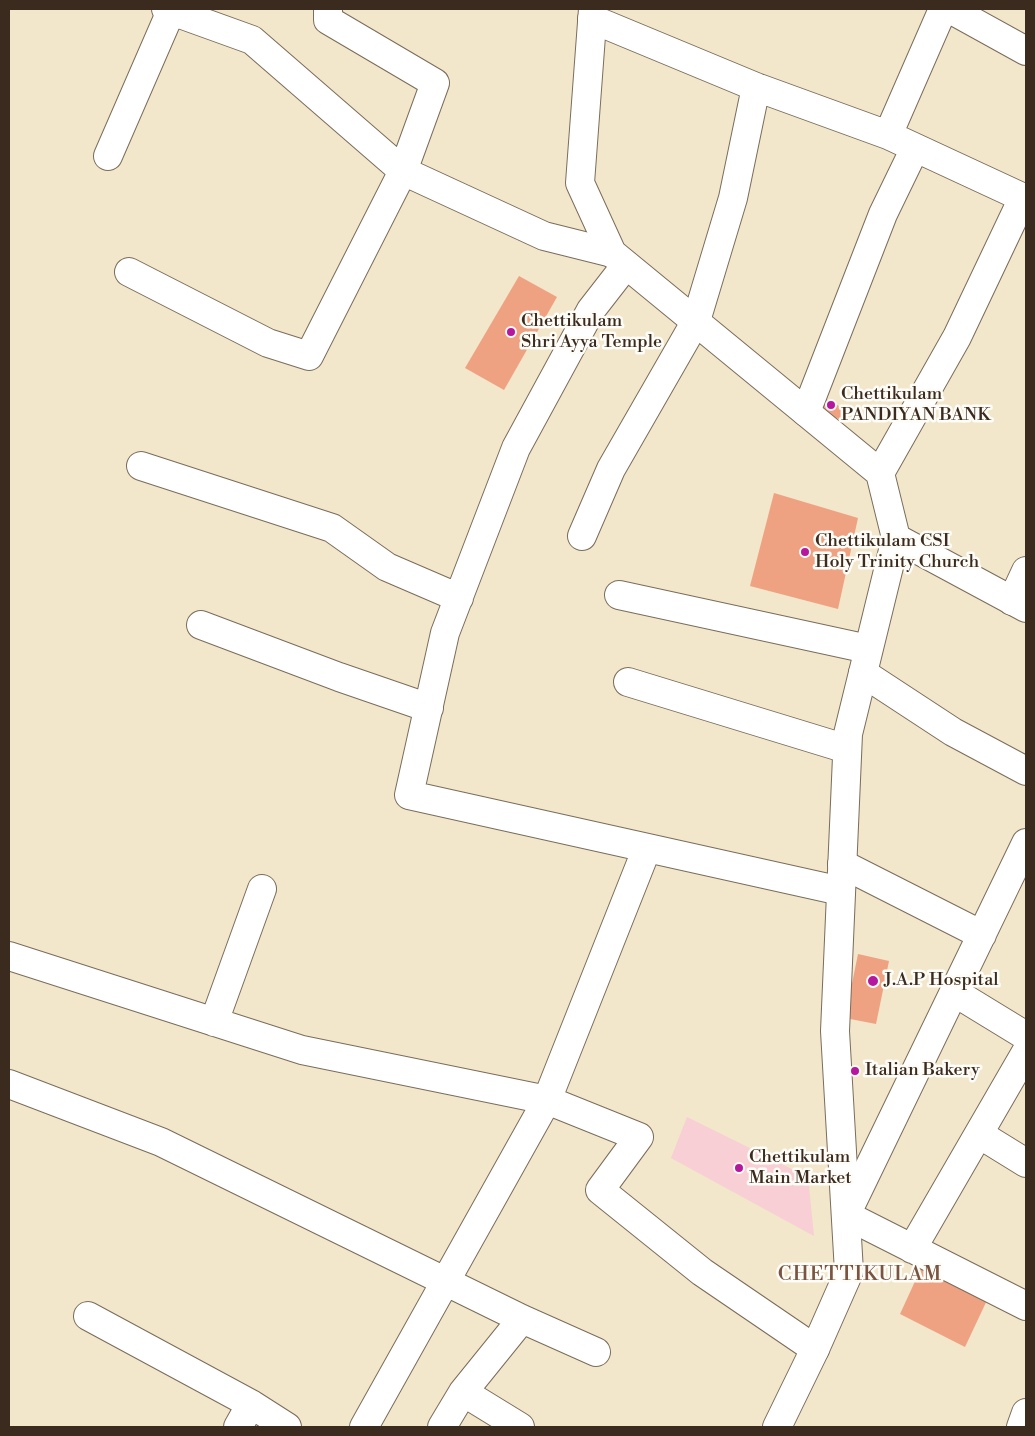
<!DOCTYPE html>
<html>
<head>
<meta charset="utf-8">
<style>
	body { margin:0 }
	#map { position:relative; width:1035px; height:1436px; overflow:hidden; background:#f2e6cb; font-family:"Libre Bodoni",serif }
	canvas { display:block }
	.frame { position:absolute; inset:0; border:10px solid #3b2a1e; pointer-events:none }
</style>
</head>
<body>
<div id="map">
<canvas width="1035" height="1436"></canvas>
<div class="frame"></div>
</div>
<script>
const context = document.querySelector('canvas').getContext('2d');
context.lineJoin = 'round';
function fillPath(path, color) { context.fillStyle = color; context.fill(path, 'evenodd'); }
const poly = rows => new Path2D(rows.map(r => 'M' + r).join(''));
function trace(path, color, width, dash) { context.strokeStyle = color; context.lineWidth = width; context.lineCap = dash ? 'butt' : 'round'; context.setLineDash(dash || []); context.stroke(path); }
function label(font, color, halo, rows, align = 'center') {
  context.font = font + ' "Libre Bodoni",serif'; context.lineWidth = 5; context.setLineDash([]); context.textBaseline = 'middle'; context.strokeStyle = halo; context.fillStyle = color; for (const [text, x, y, turn = 0] of rows) {
    context.save(); context.translate(x, y); context.rotate((+turn || 0) * Math.PI / 180); context.textAlign = isNaN(turn) ? turn : align; if (halo) context.strokeText(text, 0, 0); context.fillText(text, 0, 0); context.restore();
  }
}
fillPath(poly([
	[687,1117,808,1177,814,1236,671,1158]
]), '#f7cfd4');
fillPath(poly([
	[519,276,557,297,504,390,465,368],
	[826,399,850,412,845,422,821,411],
	[774,493,858,518,838,609,750,586],
	[858,954,889,961,876,1024,845,1018],
	[923,1264,989,1296,965,1347,900,1314]
]), '#efa282');
const minor = poly([
	[166,9,252,40,403,171,544,236,612,253],
	[950,9,1026,51],
	[592,19,756,87,888,135,1026,199],
	[888,135,943,9],
	[108,156,171,11],
	[626,265,591,310,516,448,445,633,409,795,841,891],
	[129,272,268,343,309,356,403,171,435,83,328,20,328,9],
	[806,412,883,214,915,148],
	[141,466,332,528,387,567,459,598],
	[880,473,957,337,1023,198],
	[582,536,611,469,696,321,733,198,756,87],
	[619,595,868,649],
	[1012,601,1026,571],
	[201,625,339,677,429,708],
	[863,673,953,732,1026,771],
	[628,682,847,749],
	[1026,843,846,1215,1026,1306],
	[842,864,982,935],
	[9,956,302,1050,547,1100,639,1137,600,1190,702,1272,815,1349],
	[954,992,1026,1036],
	[214,1022,262,889],
	[9,1084,161,1142,522,1319,596,1352],
	[979,1134,1026,1163],
	[912,1249,1026,1052],
	[88,1316,251,1404,287,1427],
	[463,1392,520,1427],
	[238,1427,251,1404],
	[364,1427,547,1100,647,848],
	[442,1427,463,1392,522,1319],
	[1021,1427,1026,1413]
]);
const tertiary = poly([
	[593,9,580,183,612,253,880,473,896,538,848,734,835,1031,849,1272,815,1349,777,1427],
	[896,538,1026,608]
]);
trace(minor, '#7b6c5b', 30);
trace(tertiary, '#7b6c5b', 30);
trace(minor, '#fff', 28);
trace(tertiary, '#fff', 28);
for (const [x, y, r, color] of [
	[511,332,5,"#b5179e"],
	[831,405,5,"#b5179e"],
	[805,552,5,"#b5179e"],
	[873,981,6,"#b5179e"],
	[855,1071,5,"#b5179e"],
	[739,1168,5,"#b5179e"]
]) { const dot = new Path2D(); dot.arc(x, y, r, 0, 2 * Math.PI); context.fillStyle = color; context.fill(dot); trace(dot, '#fdfcf7', 2); }
label('18px', '#3b2a1e', '#fdfcf7', [
	["Chettikulam",521,322],
	["Shri Ayya Temple",521,343],
	["Chettikulam",841,395],
	["PANDIYAN BANK",841,416],
	["Chettikulam CSI",815,542],
	["Holy Trinity Church",815,563],
	["J.A.P Hospital",884,981],
	["Italian Bakery",865,1071],
	["Chettikulam",749,1158],
	["Main Market",749,1179]
], 'left');
context.letterSpacing = '1px';
label('20px', '#7a5441', '#fdfcf7', [
	["CHETTIKULAM",860,1275]
]);
context.letterSpacing = '0px';
</script>
</body>
</html>
